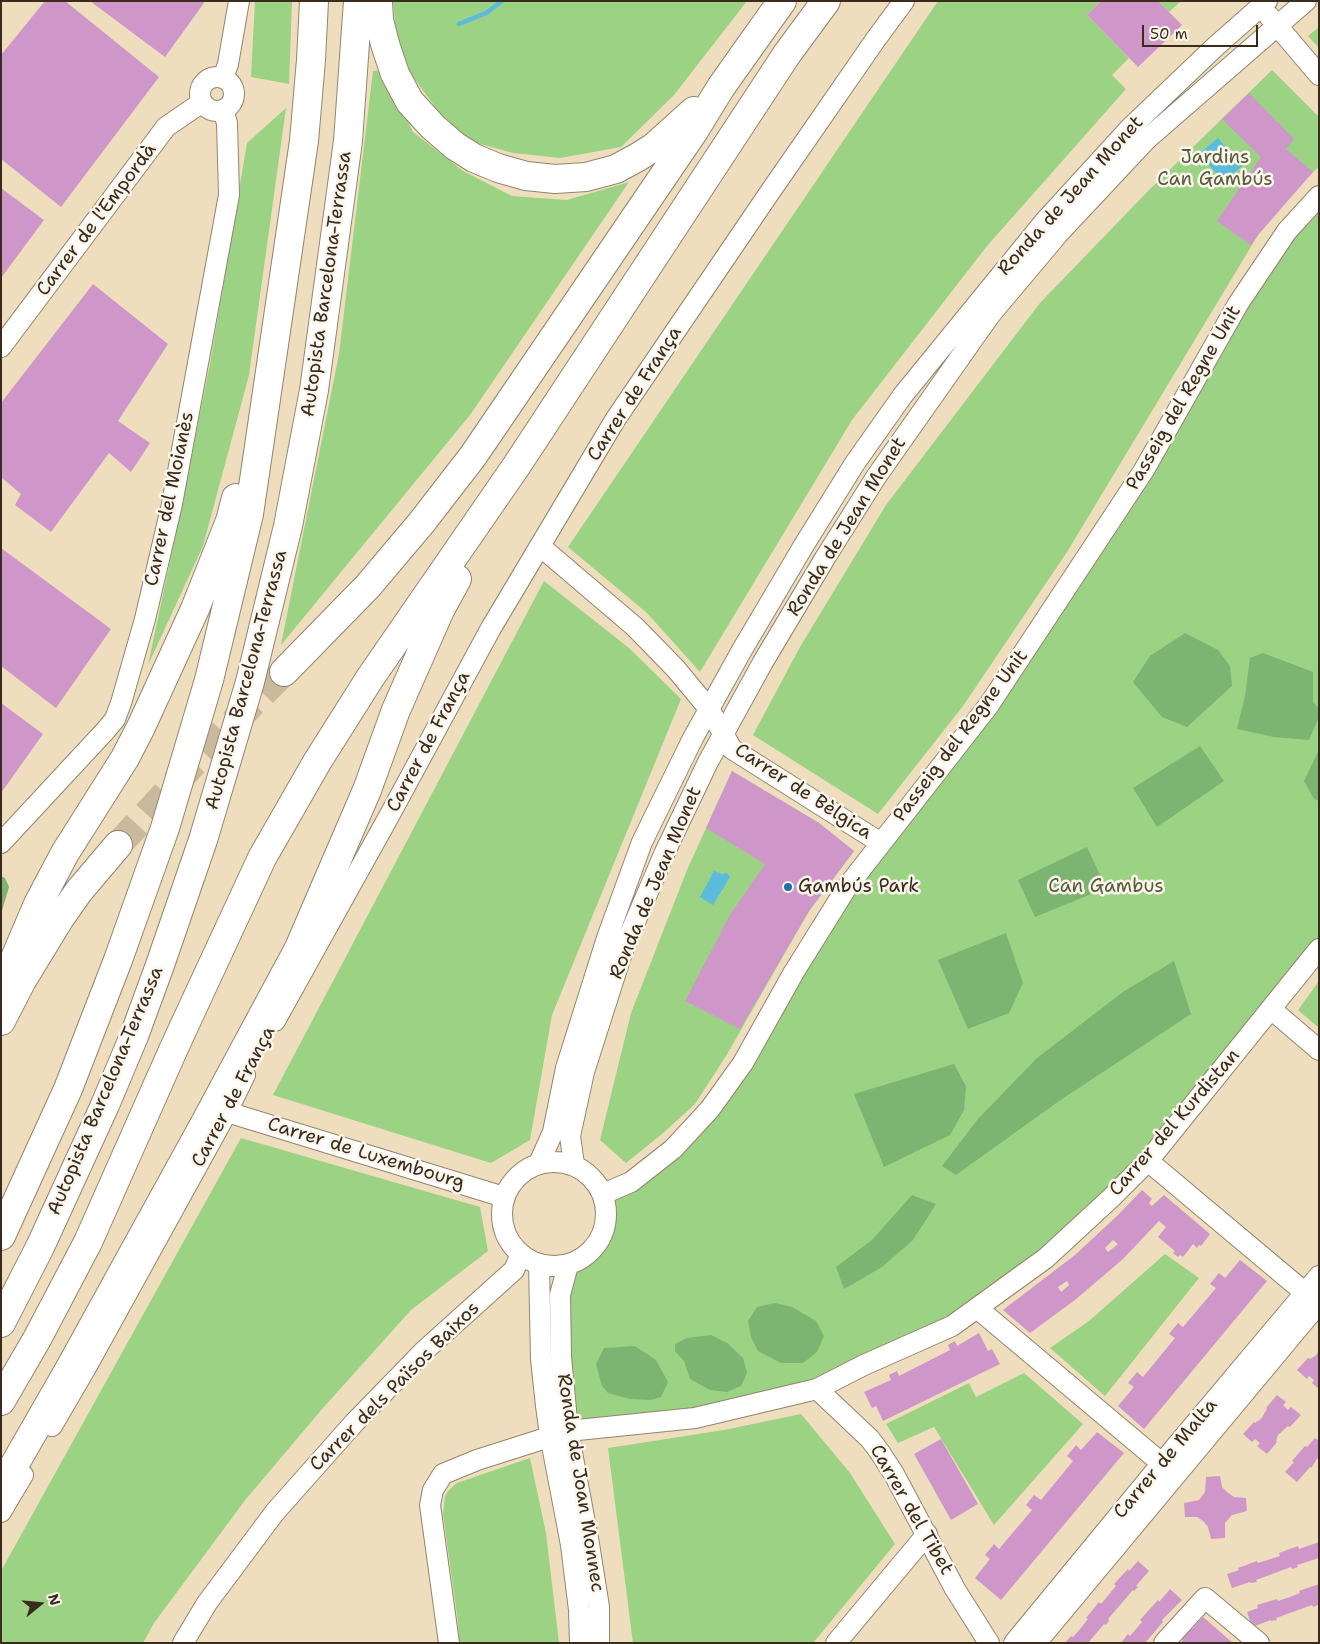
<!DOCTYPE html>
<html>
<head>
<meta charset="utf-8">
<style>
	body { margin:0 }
	#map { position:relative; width:1320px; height:1644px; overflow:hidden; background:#eedebd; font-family:"Shantell Sans",sans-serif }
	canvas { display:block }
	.frame { position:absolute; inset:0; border:2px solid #3b2a1e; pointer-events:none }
	.north { position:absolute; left:15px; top:1579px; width:50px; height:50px; -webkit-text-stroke:4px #fbf7ec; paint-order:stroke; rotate:73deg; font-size:14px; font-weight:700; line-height:20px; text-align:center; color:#3b2a1e }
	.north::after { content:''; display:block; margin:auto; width:18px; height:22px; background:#3b2a1e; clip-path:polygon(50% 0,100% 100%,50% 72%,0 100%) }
	.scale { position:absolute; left:1142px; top:25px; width:116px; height:22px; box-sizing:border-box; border:2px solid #3b2a1e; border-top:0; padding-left:6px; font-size:15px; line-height:18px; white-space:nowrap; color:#3b2a1e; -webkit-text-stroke:4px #fbf7ec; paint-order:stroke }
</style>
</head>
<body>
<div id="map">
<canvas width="1320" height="1644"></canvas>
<div class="frame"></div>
<div class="north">N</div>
<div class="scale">50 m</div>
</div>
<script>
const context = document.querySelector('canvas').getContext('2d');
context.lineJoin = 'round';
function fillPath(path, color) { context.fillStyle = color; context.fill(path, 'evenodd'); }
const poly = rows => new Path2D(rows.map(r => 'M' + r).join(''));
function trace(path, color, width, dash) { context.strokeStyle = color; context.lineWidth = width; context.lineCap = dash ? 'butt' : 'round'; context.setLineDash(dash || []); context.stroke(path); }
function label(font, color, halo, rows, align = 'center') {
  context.font = font + ' "Shantell Sans",sans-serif'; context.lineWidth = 5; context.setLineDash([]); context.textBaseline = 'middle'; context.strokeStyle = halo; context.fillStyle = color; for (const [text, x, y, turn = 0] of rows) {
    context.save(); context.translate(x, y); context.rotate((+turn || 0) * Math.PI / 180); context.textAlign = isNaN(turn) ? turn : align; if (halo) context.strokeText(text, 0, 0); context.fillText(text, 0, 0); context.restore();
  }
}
fillPath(poly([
	[255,1,292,1,289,84,251,77],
	[393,1,747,1,674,95,621,147,560,158,513,153,470,141,438,111,411,74,396,34],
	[938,1,1101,1,1087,15,1129,58,1112,75,1126,89,987,246,852,420,700,672,647,613,568,547],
	[1158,1,1181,1,1169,12],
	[1319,27,1319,48,1308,36],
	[383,70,413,132,463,171,512,196,567,200,629,182,470,415,281,645,339,354,373,71],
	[1272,70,1319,117,1319,167,1308,176,1258,235,1067,552,963,706,878,814,753,735,800,647,886,505,1040,303,1149,190],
	[286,108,249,375,203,546,148,665,172,552,210,364,247,143],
	[1319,196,1319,949,1148,1161,952,1326,817,1389,568,1431,568,1265,585,1257,596,1246,605,1230,607,1214,603,1194,673,1149,794,972,989,705,1238,304],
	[544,581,629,648,681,699,552,1015,530,1140,491,1163,273,1095],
	[732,771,819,823,854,851,809,911,726,1056,695,1104,662,1134,626,1163,600,1140,631,1013,687,870],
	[1319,981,1319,1028,1298,1010],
	[241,1138,480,1207,488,1251,411,1310,323,1408,246,1499,154,1623,143,1643,1,1643,1,1571],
	[1165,1254,1199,1278,1105,1396,1050,1348,1089,1321],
	[1024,1373,1083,1424,994,1525,934,1427,898,1443,886,1424,969,1383,976,1397],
	[801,1414,850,1473,895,1544,813,1643,633,1643,608,1448,724,1430],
	[530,1458,546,1533,559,1643,459,1643,458,1622,443,1514,445,1496,450,1489,457,1483]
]), '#9bd284');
fillPath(poly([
	[1185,633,1218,650,1230,666,1232,686,1187,727,1162,717,1133,682,1150,656],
	[1263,653,1313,672,1313,702,1319,709,1319,717,1309,740,1274,737,1237,729,1245,696,1250,658],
	[1200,746,1224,781,1157,827,1133,788],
	[1319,750,1319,801,1314,799,1304,781],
	[1087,847,1106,888,1035,917,1018,880],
	[1,876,5,878,9,887,1,914],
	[1006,933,1023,983,1009,1013,968,1029,938,960],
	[1174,961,1191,1014,1059,1101,956,1175,942,1166,978,1119,1037,1058,1123,992],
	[954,1064,966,1086,964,1110,950,1135,884,1167,854,1094],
	[912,1195,936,1204,913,1240,882,1267,844,1289,836,1267,872,1240],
	[775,1303,792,1307,816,1321,824,1336,817,1352,803,1363,781,1363,758,1351,751,1337,748,1321,757,1307],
	[711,1335,727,1343,743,1358,747,1373,741,1386,727,1392,710,1390,690,1379,684,1361,675,1351,675,1344,687,1338],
	[635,1346,656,1360,668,1382,661,1397,651,1400,630,1399,608,1393,602,1386,596,1364,604,1348]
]), '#7cb472');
fillPath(poly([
	[1218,138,1242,166,1224,182,1199,154],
	[714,871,722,874,727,873,730,877,713,905,700,897]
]), '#5bbbda');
trace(poly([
	[459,24,486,13,502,1]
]), '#5bbbda', 4.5);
fillPath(poly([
	[45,1,65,1,159,77,61,207,1,159,1,55],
	[90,1,202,1,204,3,165,57],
	[1101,1,1158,1,1182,25,1138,67,1087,15],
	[1249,93,1294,139,1286,149,1313,172,1258,235,1251,245,1217,221,1261,157,1222,119],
	[1,188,44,220,1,278],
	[93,284,168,344,118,421,150,443,131,472,109,453,51,532,15,505,21,494,1,477,1,403],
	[1,548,111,629,56,708,1,666],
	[1,703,43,734,1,793],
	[732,771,819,823,854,851,809,911,740,1029,685,1001,730,915,765,864,706,828],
	[1142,1190,1152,1199,1149,1203,1152,1206,1164,1195,1210,1234,1201,1246,1199,1245,1197,1248,1193,1244,1183,1257,1180,1255,1178,1257,1173,1253,1175,1251,1158,1237,1166,1227,1159,1221,1123,1259,1075,1300,1030,1333,1003,1310,1075,1255,1118,1215],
	[1113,1240,1118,1244,1108,1252,1105,1248],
	[1067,1281,1069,1285,1061,1292,1058,1287],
	[1240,1260,1267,1281,1144,1429,1118,1406,1134,1387,1128,1383,1137,1372,1143,1377,1175,1338,1169,1334,1178,1323,1183,1327,1216,1288,1210,1284,1219,1273,1225,1278],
	[979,1333,988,1351,992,1349,1000,1364,883,1421,876,1406,872,1408,864,1392,891,1380,889,1375,897,1371,899,1376,950,1350,948,1345,955,1341,957,1346],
	[1319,1351,1319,1389,1312,1383,1314,1380,1309,1376,1307,1379,1297,1370,1308,1358,1310,1359,1315,1356],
	[1277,1395,1286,1402,1283,1405,1288,1410,1291,1407,1301,1415,1290,1427,1288,1426,1278,1435,1276,1441,1277,1442,1267,1454,1257,1446,1260,1443,1255,1439,1252,1442,1243,1434,1254,1422,1255,1423,1261,1419,1267,1409,1266,1408],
	[1097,1432,1124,1453,1001,1600,975,1578,990,1559,985,1555,994,1544,999,1549,1032,1510,1026,1505,1034,1495,1041,1500,1073,1461,1067,1456,1076,1445,1081,1450],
	[1315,1438,1318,1440,1319,1439,1319,1456,1311,1468,1310,1467,1297,1482,1285,1472,1294,1462,1292,1461,1305,1446,1307,1447],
	[941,1439,978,1504,951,1520,914,1454],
	[1220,1476,1222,1487,1227,1492,1234,1497,1246,1498,1247,1511,1232,1515,1225,1523,1225,1538,1211,1539,1208,1527,1203,1521,1197,1517,1185,1517,1184,1503,1199,1500,1205,1492,1206,1477],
	[1319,1542,1319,1558,1297,1565,1298,1567,1292,1569,1291,1567,1256,1580,1257,1582,1251,1583,1250,1582,1232,1588,1227,1574,1239,1570,1238,1568,1257,1561,1258,1563,1280,1556,1279,1553,1298,1546,1299,1549],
	[1138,1561,1149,1571,1136,1586,1138,1587,1134,1591,1133,1590,1108,1619,1109,1621,1106,1625,1104,1624,1088,1643,1065,1643,1071,1636,1073,1637,1080,1629,1088,1619,1086,1618,1099,1602,1101,1604,1116,1586,1114,1584,1128,1569,1129,1571],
	[1319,1584,1318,1605,1313,1607,1312,1605,1276,1618,1277,1620,1271,1621,1271,1620,1252,1627,1247,1612,1258,1608,1257,1605,1277,1599,1278,1601,1290,1597,1300,1593,1299,1591],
	[1170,1589,1182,1600,1162,1620,1163,1622,1145,1643,1121,1643,1128,1634,1130,1636,1142,1622,1140,1620,1158,1600,1159,1602],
	[1203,1617,1233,1643,1181,1643,1183,1640,1181,1638,1191,1627,1192,1629]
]), '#cf97c9');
trace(poly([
	[118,845,206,750,284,672]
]), '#caba9d', 28, [28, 14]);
const minor = poly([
	[1269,16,1319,75],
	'200 94a17 17 0 1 1 34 0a17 17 0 1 1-34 0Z',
	[223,78,228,64,239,1],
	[1,347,166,127,201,103],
	[540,546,635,627,676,669,709,709,732,749,881,843],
	[1,843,106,730,115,719,121,703,145,619,172,504,229,195,227,123,223,110],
	[1271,1009,1319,1050],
	[275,1021,388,818,491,628,615,420,770,192,876,39,904,1],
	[227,1112,504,1197],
	[1148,1161,1315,1301],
	'502 1214a52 52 0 1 1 104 0a52 52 0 1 1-104 0Z',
	[539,1163,553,1132,566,1068,607,938,642,842,693,738,742,650,804,545,855,463,903,395,1045,221,1130,128,1216,46,1267,1],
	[574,1164,570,1136,584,1072,623,950,665,852,708,762,763,662,825,558,876,477,990,315,1058,234,1147,139,1306,1],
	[603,1194,631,1182,673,1149,710,1109,743,1063,794,972,847,887,989,705,1144,470,1238,304,1287,231,1319,196],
	[539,1264,541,1359,546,1406,550,1435,571,1545,579,1610,580,1643],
	[568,1265,560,1295,561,1357,568,1431,589,1544,599,1607,599,1643],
	[977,1308,1172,1472],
	[817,1389,870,1439,879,1451,894,1474,955,1589,989,1643],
	[52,1426,87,1366,227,1112,245,1075],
	[1,1512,23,1475],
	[183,1643,207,1603,275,1512,354,1423,424,1351,514,1270,521,1254],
	[449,1643,430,1505,433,1490,443,1474,477,1460,568,1431,695,1418,817,1389,864,1365,952,1326,1046,1258,1111,1198,1148,1161,1319,949],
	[836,1643,927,1534],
	[1014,1643,1162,1463,1319,1276],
	[1036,1643,1319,1303],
	[1164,1643,1205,1598,1259,1643]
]);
const highway = poly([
	[378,1,379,20,385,44,395,74,410,102,433,127,455,146,474,158,498,168,526,176,555,179,586,177,616,169,638,157,654,147,694,111],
	[284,672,368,586,422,522,473,456,694,131,721,87,782,1],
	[1,991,38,904,65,853,125,758,141,727,195,609,230,521,236,498],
	[1,1021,21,982,60,918,79,891,118,845],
	[1,1236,68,1089,118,960,165,828,209,680,249,514,304,141,311,60,314,1],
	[1,1323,40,1247,105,1105,134,1036,160,965,203,840,250,682,288,526,314,390,348,141,358,1],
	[1,1401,37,1339,88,1242,174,1048,262,858,317,762,370,678,517,465,787,54,826,1],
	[1,1488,70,1368,205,1123,299,948,367,790,396,710,440,610,457,579]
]);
trace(minor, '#94846e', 22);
trace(highway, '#94846e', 30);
trace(minor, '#fff', 20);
trace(highway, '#fff', 28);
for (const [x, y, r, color] of [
	[788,887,5,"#1f6fb2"]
]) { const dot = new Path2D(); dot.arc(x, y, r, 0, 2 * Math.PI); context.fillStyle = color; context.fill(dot); trace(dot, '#fbf7ec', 2); }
label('19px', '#585c3d', '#fbf7ec', [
	["Jardins",1215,158],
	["Can Gambús",1215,180],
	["Can Gambus",1106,887]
]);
label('19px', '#3b2a1e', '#fbf7ec', [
	["Ronda de Jean Monet",1071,196,-48],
	["Carrer de l'Empordà",97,220,-53],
	["Autopista Barcelona-Terrassa",327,284,-82],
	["Carrer de França",635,394,-57],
	["Passeig del Regne Unit",1184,398,-60],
	["Carrer del Moianès",170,499,-78],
	["Ronda de Jean Monet",847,527,-58],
	["Autopista Barcelona-Terrassa",247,680,-75],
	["Passeig del Regne Unit",961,736,-53],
	["Carrer de França",429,742,-62],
	["Carrer de Bèlgica",803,792,33],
	["Ronda de Jean Monet",656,883,-67],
	["Autopista Barcelona-Terrassa",106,1091,-67],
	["Carrer de França",234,1097,-62],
	["Carrer del Kurdistan",1175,1123,-49],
	["Carrer de Luxembourg",366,1154,17],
	["Carrer dels Països Baixos",395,1387,-45],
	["Carrer de Malta",1166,1459,-50],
	["Ronda de Joan Monnec",580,1483,81],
	["Carrer del Tibet",911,1510,60]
]);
label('19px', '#3b2a1e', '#fbf7ec', [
	["Gambús Park",798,887]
], 'left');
</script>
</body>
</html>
